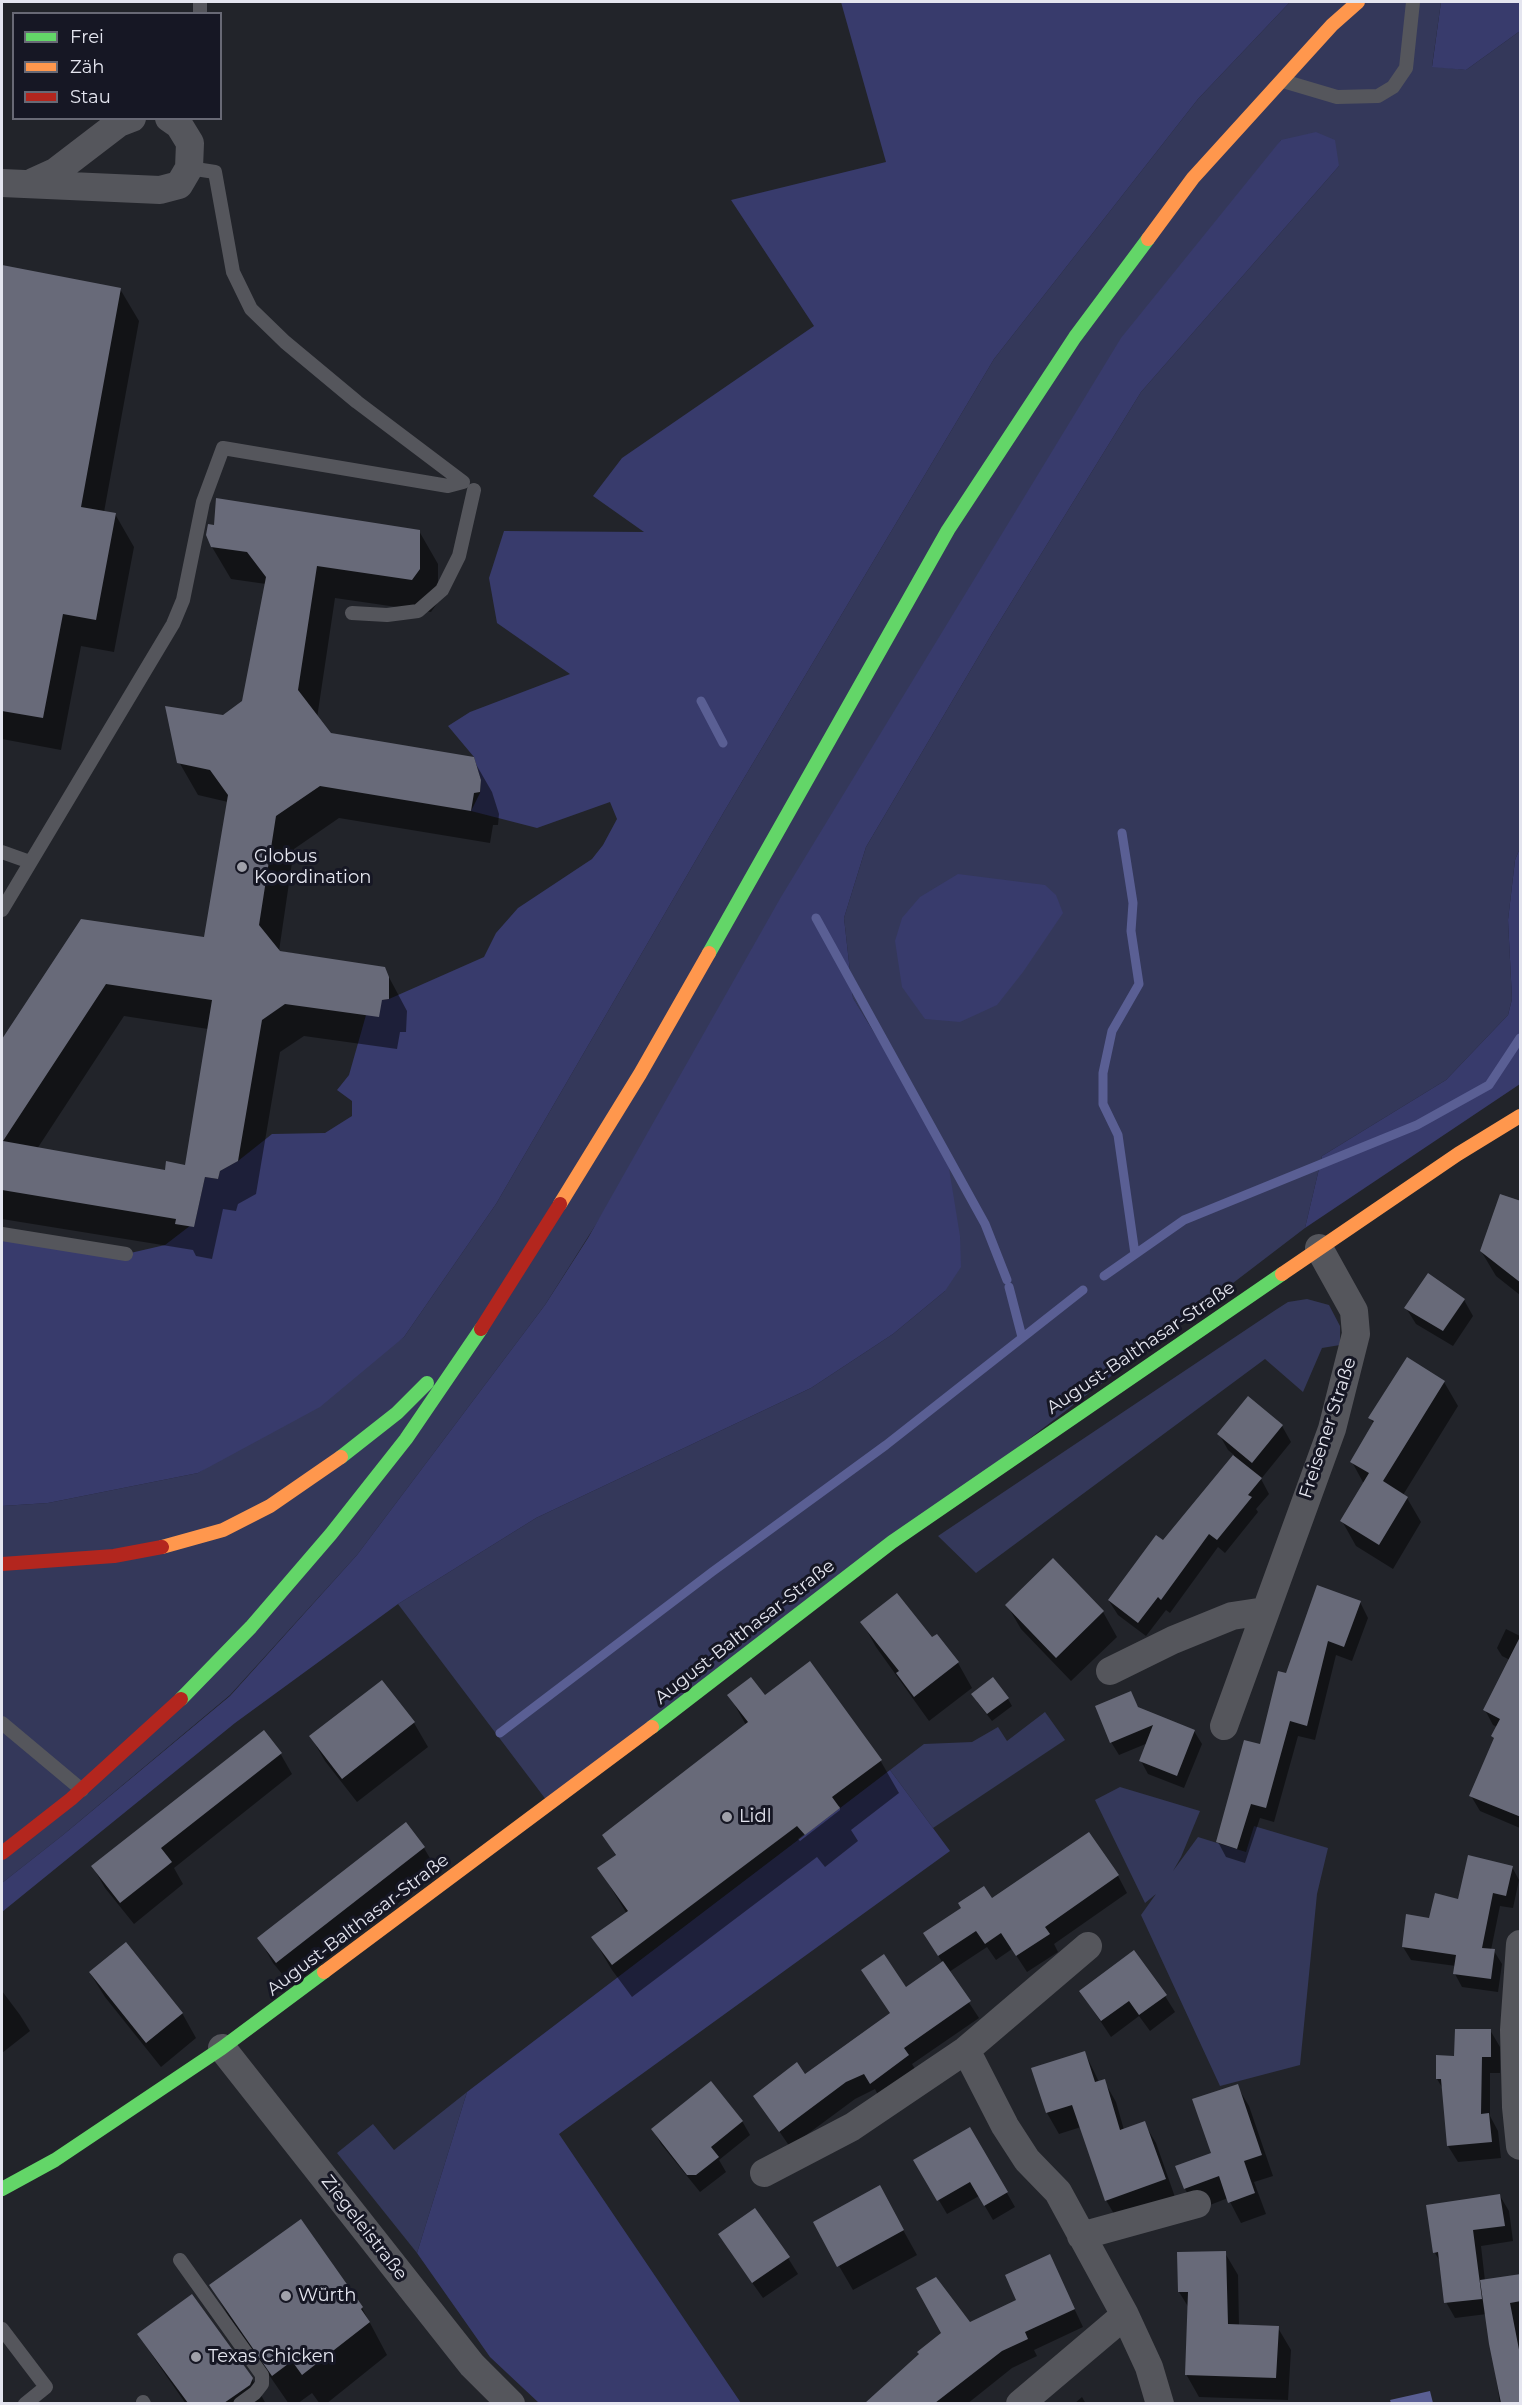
<!DOCTYPE html>
<html>
<head>
<meta charset="utf-8">
<style>
	body { margin:0 }
	#map { position:relative; width:1522px; height:2405px; overflow:hidden; background:#22242a; font-family:Montserrat,sans-serif }
	canvas { display:block }
	.frame { position:absolute; inset:0; border:3px solid #e4e5ef; pointer-events:none }
	.legend { position:absolute; left:12px; top:12px; width:210px; height:108px; box-sizing:border-box; background:#161724; border:2px solid #686975; margin:0; padding:8px 10px; list-style:none; font-size:18px; color:#e4e5ef }
	.legend li { display:flex; align-items:center; gap:12px; height:30px }
	.legend b { width:30px; border:2px solid #686975 }
</style>
</head>
<body>
<div id="map">
<canvas width="1522" height="2405"></canvas>
<div class="frame"></div>
<ul class="legend">
<li><b style="height:8px;background:#63d668"></b>Frei</li>
<li><b style="height:8px;background:#ff974d"></b>Zäh</li>
<li><b style="height:8px;background:#b3261e"></b>Stau</li>
</ul>
</div>
<script>
const context = document.querySelector('canvas').getContext('2d');
context.lineJoin = 'round';
function fillPath(path, color) { context.fillStyle = color; context.fill(path, 'evenodd'); }
const poly = rows => new Path2D(rows.map(r => 'M' + r).join(''));
function trace(path, color, width, dash) { context.strokeStyle = color; context.lineWidth = width; context.lineCap = dash ? 'butt' : 'round'; context.setLineDash(dash || []); context.stroke(path); }
function label(font, color, halo, rows, align = 'center') {
  context.font = font + ' Montserrat,sans-serif'; context.lineWidth = 6; context.setLineDash([]); context.textBaseline = 'middle'; context.strokeStyle = halo; context.fillStyle = color; for (const [text, x, y, turn = 0] of rows) {
    context.save(); context.translate(x, y); context.rotate((+turn || 0) * Math.PI / 180); context.textAlign = isNaN(turn) ? turn : align; if (halo) context.strokeText(text, 0, 0); context.fillText(text, 0, 0); context.restore();
  }
}
fillPath(poly([
	[1290,2,1441,2,1432,66,1466,70,1520,31,1520,848,1515,860,1508,920,1512,999,1508,1015,1446,1080,1322,1156,1305,1228,550,1805,398,1604,536,1518,811,1388,893,1334,945,1291,946,1150,853,998,844,918,866,847,993,632,1141,392,1339,166,1281,140,545,1305,357,1555,230,1695,63,1835,2,1883,2,1506,48,1503,198,1473,404,1337,496,1204,725,810,994,359,1198,99],
	[1307,1299,1329,1305,1340,1326,1340,1345,1322,1348,1303,1392,1265,1359,976,1573,938,1536,1274,1311,1288,1302],
	[1045,1712,1065,1740,933,1828,890,1770,924,1744,972,1742,998,1727,1007,1741],
	[1120,1787,1200,1811,1181,1857,1173,1871,1198,1837,1246,1852,1254,1826,1328,1848,1317,1894,1300,2065,1220,2086,1141,1915,1156,1894,1145,1903,1095,1800],
	[467,2092,417,2253,337,2153,373,2124,394,2150]
]), '#34385a');
fillPath(poly([
	[841,2,1290,2,1198,99,994,359,725,810,496,1204,404,1337,320,1407,198,1473,48,1503,2,1506,2,1234,126,1254,165,1245,195,1222,205,1177,218,1179,220,1171,238,1161,272,1134,325,1133,352,1116,352,1101,337,1090,349,1075,366,1015,382,1000,389,999,484,957,496,933,518,908,592,859,603,845,617,819,610,802,537,828,471,811,480,793,481,780,474,757,448,726,470,712,570,674,497,623,489,578,504,531,644,532,593,496,622,458,814,326,731,200,886,162],
	[1441,2,1520,2,1520,31,1466,70,1432,67],
	[1316,132,1335,140,1339,166,1141,392,993,632,866,847,844,918,853,998,946,1150,960,1236,961,1267,945,1291,893,1334,811,1388,536,1518,398,1604,235,1723,2,1912,2,1883,63,1835,230,1696,357,1555,545,1305,588,1238,781,897,1121,338,1281,140],
	[1520,848,1520,1084,1305,1228,1322,1156,1446,1080,1508,1015,1512,999,1508,920,1515,860],
	[958,874,1045,885,1056,895,1063,913,1023,972,997,1005,960,1022,925,1019,902,987,895,941,902,918,920,897],
	[890,1770,950,1851,559,2134,741,2403,539,2403,490,2357,417,2253,467,2092]
]), '#383b6c');
fillPath(poly([
	[1430,2391,1433,2403,1391,2403,1390,2400]
]), '#5a5f94');
fillPath(poly([
	[2,267,120,289,139,321,104,512,115,514,134,547,114,652,81,646,61,750,2,739],
	[419,531,438,564,438,602,431,612,335,598,317,718,330,734,473,759,492,792,499,814,498,825,493,825,490,843,339,818,294,849,279,951,384,968,407,1011,406,1032,400,1032,397,1049,304,1036,280,1052,256,1194,238,1204,236,1211,223,1209,212,1259,196,1256,193,1250,2,1219,2,1042,82,920,205,938,228,802,198,795,179,762,223,717,244,701,266,584,231,579,212,547],
	[124,1016,208,1029,186,1166,166,1172,37,1149],
	[1520,1203,1520,1295,1496,1276,1481,1251],
	[1464,1300,1473,1316,1453,1346,1416,1324,1406,1308],
	[1444,1382,1458,1406,1403,1495,1407,1498,1421,1522,1393,1569,1356,1546,1342,1521,1364,1484,1352,1462,1374,1424,1370,1418],
	[1282,1426,1291,1442,1261,1479,1269,1494,1256,1509,1258,1512,1225,1553,1218,1547,1170,1613,1166,1610,1146,1636,1118,1615,1109,1601,1163,1542,1234,1455,1228,1450,1219,1434],
	[1053,1560,1103,1612,1117,1637,1071,1681,1021,1629,1007,1605],
	[1360,1602,1368,1618,1352,1661,1336,1655,1315,1740,1298,1736,1274,1822,1260,1818,1245,1863,1226,1857,1218,1842,1261,1746,1287,1675],
	[862,1622,932,1639,937,1636,958,1663,972,1688,929,1721,876,1647],
	[1506,1629,1520,1636,1520,1665,1502,1656,1497,1648],
	[1520,1692,1520,1828,1480,1811,1471,1796,1495,1740,1493,1736,1497,1727,1493,1725,1485,1710],
	[1130,1693,1139,1709,1194,1731,1202,1744,1184,1788,1148,1774,1141,1761,1148,1743,1119,1755,1111,1742],
	[729,1695,764,1697,880,1760,899,1793,851,1830,858,1841,825,1867,817,1857,632,1997,612,1970,593,1938,627,1914,599,1868,616,1856,604,1835,746,1725],
	[840,1806,840,1810,800,1841,798,1839],
	[1008,1699,1012,1706,992,1721,977,1702],
	[414,1723,428,1747,357,1802,325,1761,311,1737],
	[280,1753,292,1774,174,1868,183,1884,134,1924,105,1888,93,1867],
	[424,1848,438,1872,292,1986,273,1963,259,1938],
	[1512,1867,1519,1880,1513,1908,1500,1906,1491,1950,1494,1951,1502,1964,1498,1992,1462,1987,1455,1974,1456,1966,1411,1960,1403,1947,1430,1919],
	[1118,1876,1127,1893,1054,1944,1058,1952,1027,1972,1012,1949,996,1960,987,1947,949,1972,979,2018,912,2064,917,2072,880,2099,875,2089,855,2099,790,2147,755,2096,805,2076,891,2014,905,1989,943,1963,935,1951,991,1900],
	[90,1973,182,2013,196,2038,161,2067,105,1997],
	[2,1991,20,2015,30,2031,2,2053],
	[1081,1992,1165,1996,1175,2012,1150,2031,1139,2016,1111,2037],
	[1490,2030,1500,2047,1500,2073,1490,2073,1490,2116,1498,2131,1501,2158,1458,2162,1448,2146,1443,2089,1437,2079],
	[1085,2053,1099,2082,1104,2081,1116,2102,1124,2130,1144,2123,1156,2143,1176,2200,1118,2221,1106,2200,1081,2127,1059,2134,1047,2113,1033,2069],
	[1237,2086,1249,2106,1273,2176,1254,2182,1266,2214,1241,2223,1228,2198,1197,2210,1185,2189,1177,2167,1212,2154],
	[742,2121,750,2135,719,2160,726,2172,700,2192,661,2144,653,2130],
	[970,2129,1015,2207,993,2220,979,2196,947,2214,915,2160],
	[1500,2196,1509,2211,1513,2241,1481,2246,1485,2281,1520,2280,1520,2404,1500,2404,1487,2314,1455,2318,1446,2302,1441,2263,1435,2253],
	[893,2212,917,2255,853,2290,839,2266],
	[729,2250,788,2258,798,2274,763,2298],
	[1225,2253,1238,2275,1239,2326,1278,2328,1291,2350,1288,2400,1199,2397,1186,2374,1189,2308,1179,2292],
	[1049,2256,1083,2327,1034,2350,1037,2356,1012,2368,967,2404,874,2404,872,2399,970,2324,1018,2301],
	[211,2285,362,2308,387,2355,326,2404,320,2404,312,2393,297,2404,289,2404,229,2317],
	[139,2334,252,2379,266,2404,186,2404,154,2358],
	[1082,2397,1086,2404,1074,2404]
]), '#0007');
trace(poly([
	[701,701,723,743],
	[1122,833,1133,903,1131,931,1139,984,1112,1031,1103,1073,1103,1104,1118,1135,1135,1254],
	[816,918,985,1224,1007,1280],
	[1104,1276,1184,1220,1417,1125,1489,1085,1520,1038],
	[1009,1287,1022,1337],
	[500,1733,712,1572,886,1445,1083,1290]
]), '#5a5f94', 9);
fillPath(poly([
	[2,265,121,288,81,507,116,513,96,620,63,614,43,718,2,711],
	[216,498,420,530,420,569,412,580,317,566,298,690,331,733,474,757,481,780,480,792,474,793,471,811,320,786,276,816,259,925,280,951,385,967,389,977,389,999,382,1000,379,1017,285,1004,262,1020,238,1161,220,1171,218,1179,205,1177,194,1227,175,1224,176,1219,2,1190,2,1039,81,919,204,937,228,795,210,770,177,763,165,706,223,715,242,701,266,577,247,552,211,547,206,535,208,524,214,525],
	[106,984,212,1000,185,1165,166,1161,165,1170,3,1141],
	[1500,1194,1521,1201,1521,1283,1480,1251],
	[1428,1273,1465,1299,1443,1331,1404,1308],
	[1407,1357,1445,1381,1383,1481,1408,1497,1379,1545,1340,1521,1369,1473,1350,1462,1374,1421,1368,1418],
	[1248,1396,1283,1425,1252,1463,1217,1434],
	[1233,1455,1262,1478,1248,1495,1252,1497,1217,1540,1209,1534,1161,1600,1158,1597,1138,1623,1108,1600,1156,1535,1163,1540],
	[1053,1558,1104,1611,1056,1658,1005,1605],
	[1317,1585,1361,1601,1344,1647,1328,1641,1307,1726,1290,1721,1266,1808,1251,1804,1237,1849,1216,1842,1244,1740,1260,1744,1278,1671,1286,1673],
	[897,1593,932,1637,937,1634,959,1662,914,1697,896,1673,899,1671,860,1622],
	[1521,1635,1521,1817,1469,1796,1494,1738,1491,1736,1500,1719,1483,1710],
	[810,1661,882,1760,832,1797,840,1808,805,1835,797,1826,612,1965,591,1937,628,1911,597,1868,616,1855,602,1835,748,1722,727,1695,751,1677,765,1695],
	[993,1677,1009,1698,987,1714,971,1694],
	[382,1680,415,1722,342,1779,309,1736],
	[1131,1691,1138,1707,1195,1730,1177,1776,1139,1761,1153,1725,1110,1743,1095,1706],
	[264,1730,282,1753,161,1848,172,1862,120,1903,91,1866],
	[406,1822,425,1847,276,1963,257,1938],
	[1089,1832,1119,1875,1045,1927,1050,1934,1016,1956,1001,1933,985,1944,976,1931,938,1956,923,1933,961,1908,958,1903,984,1886,992,1898],
	[1468,1855,1513,1866,1506,1896,1493,1893,1482,1948,1495,1949,1491,1979,1453,1974,1456,1955,1402,1947,1406,1914,1429,1918,1435,1893,1458,1899],
	[126,1942,183,2013,146,2043,89,1972],
	[1134,1950,1167,1995,1139,2015,1129,2001,1101,2021,1079,1991],
	[884,1954,906,1987,943,1961,971,2001,904,2048,909,2055,870,2084,864,2074,846,2082,779,2132,753,2096,797,2062,805,2074,890,2013,861,1970],
	[1455,2029,1491,2029,1491,2057,1482,2057,1481,2114,1489,2113,1492,2142,1447,2146,1441,2079,1436,2079,1436,2055,1454,2056],
	[1085,2051,1095,2082,1105,2079,1120,2130,1145,2121,1166,2179,1105,2201,1072,2105,1046,2113,1031,2068],
	[711,2081,743,2121,711,2147,719,2157,696,2175,687,2175,651,2129],
	[1238,2084,1262,2155,1244,2161,1255,2193,1228,2203,1219,2176,1184,2189,1175,2166,1211,2153,1192,2099],
	[970,2127,1008,2192,984,2206,970,2182,937,2201,913,2160],
	[880,2185,904,2230,837,2267,813,2222],
	[1500,2194,1505,2226,1473,2230,1482,2299,1444,2303,1438,2252,1433,2253,1426,2205],
	[755,2208,790,2257,752,2283,718,2234],
	[301,2219,363,2307,361,2309,370,2322,302,2375,292,2361,272,2376,209,2285],
	[1226,2251,1228,2324,1279,2326,1276,2378,1185,2375,1188,2292,1178,2292,1177,2252],
	[1050,2254,1075,2309,1025,2332,1028,2339,1002,2351,935,2403,865,2403,919,2354,917,2352,941,2333,916,2288,936,2277,970,2322,1016,2300,1005,2275],
	[1521,2274,1521,2301,1510,2303,1521,2360,1521,2403,1501,2403,1489,2344,1480,2280],
	[192,2294,253,2378,250,2385,224,2403,188,2403,137,2334]
]), '#686a79');
trace(poly([
	[200,14,200,2],
	[1283,81,1337,97,1378,96,1393,87,1406,68,1413,2],
	[189,168,215,172,233,272,251,309,285,342,357,402,463,482],
	[352,613,387,615,418,611,442,590,459,556,474,490],
	[2,852,30,862],
	[2,910,173,624,183,600,203,502,223,448,448,486,463,482],
	[2,1234,126,1254],
	[2,1723,82,1790],
	[180,2260,262,2375,262,2384,255,2393,240,2404],
	[2,2329,46,2387,25,2404],
	[143,2402,144,2404]
]), '#55565c', 14);
trace(poly([
	[33,182,55,172,119,123,132,118],
	[2,183,160,190,179,185,189,168,190,143,179,125,169,118],
	[1110,1671,1173,1640,1232,1616,1265,1611],
	[1224,1726,1332,1429,1356,1334,1354,1311,1319,1248],
	[1520,1944,1514,2030,1516,2107,1520,2146],
	[222,2048,472,2365,511,2404],
	[966,2050,1005,2126,1027,2160,1058,2192,1125,2315,1149,2367,1160,2404],
	[764,2173,852,2127,966,2050,1088,1946],
	[1081,2236,1197,2204],
	[1020,2404,1125,2315]
]), '#55565c', 28);
trace(poly([
	[709,953,948,530,1075,337,1148,239],
	[341,1457,397,1413,427,1383],
	[181,1699,251,1627,331,1534,406,1439,481,1329],
	[652,1727,892,1542,1282,1274],
	[2,2189,55,2160,222,2048,324,1972]
]), '#63d668', 14);
trace(poly([
	[1148,239,1193,178,1332,25,1358,2],
	[560,1204,640,1074,709,953],
	[1282,1274,1458,1154,1520,1116],
	[162,1547,223,1530,270,1506,341,1457],
	[324,1972,652,1727]
]), '#ff974d', 14);
trace(poly([
	[481,1329,560,1204],
	[2,1564,114,1556,162,1547],
	[2,1853,71,1799,181,1699]
]), '#b3261e', 14);
for (const [x, y, r, color] of [
	[242,867,6,"#a0a1aa"],
	[727,1817,6,"#a0a1aa"],
	[286,2296,6,"#a0a1aa"],
	[196,2357,6,"#a0a1aa"]
]) { const dot = new Path2D(); dot.arc(x, y, r, 0, 2 * Math.PI); context.fillStyle = color; context.fill(dot); trace(dot, '#161724', 2); }
label('18px', '#e4e5ef', '#161724', [
	["Globus",254,857],
	["Koordination",254,878],
	["Lidl",739,1817],
	["Würth",298,2296],
	["Texas Chicken",208,2357]
], 'left');
label('18px', '#e4e5ef', '#161724', [
	["August-Balthasar-Straße",1141,1348,-34],
	["Freisener Straße",1328,1428,-72],
	["August-Balthasar-Straße",745,1632,-38],
	["August-Balthasar-Straße",358,1925,-37],
	["Ziegeleistraße",364,2228,52]
]);
</script>
</body>
</html>
